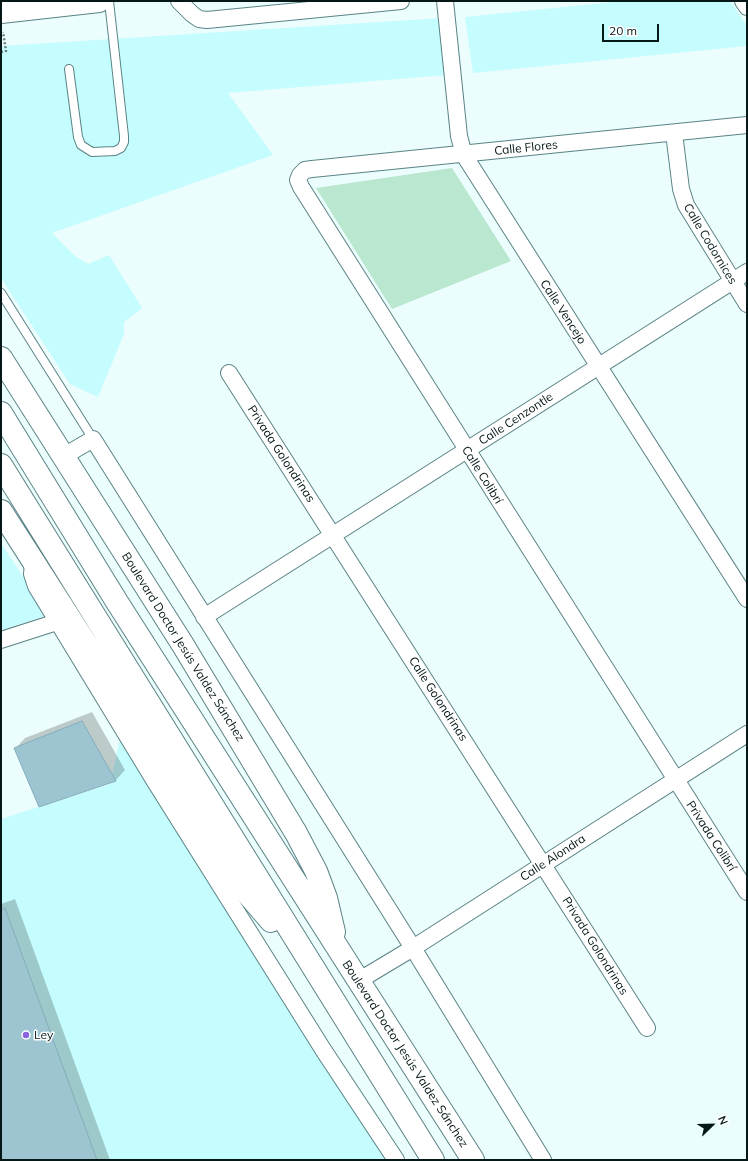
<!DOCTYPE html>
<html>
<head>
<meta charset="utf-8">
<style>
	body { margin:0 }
	#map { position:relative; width:748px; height:1161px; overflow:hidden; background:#ebfdfd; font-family:Mulish,sans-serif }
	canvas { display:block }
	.frame { position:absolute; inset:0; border:2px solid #061717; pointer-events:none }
	.north { position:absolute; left:692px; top:1105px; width:40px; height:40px; -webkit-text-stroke:3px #fff; paint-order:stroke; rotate:67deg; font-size:11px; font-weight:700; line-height:16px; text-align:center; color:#061717 }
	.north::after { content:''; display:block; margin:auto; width:14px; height:18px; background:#061717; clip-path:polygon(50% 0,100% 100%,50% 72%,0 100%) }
	.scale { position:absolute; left:602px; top:24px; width:57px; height:18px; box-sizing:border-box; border:2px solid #061717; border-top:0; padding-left:5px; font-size:12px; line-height:14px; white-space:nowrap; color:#061717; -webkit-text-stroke:3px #fff; paint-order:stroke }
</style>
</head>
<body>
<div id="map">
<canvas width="748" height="1161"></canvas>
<div class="frame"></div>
<div class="north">N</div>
<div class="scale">20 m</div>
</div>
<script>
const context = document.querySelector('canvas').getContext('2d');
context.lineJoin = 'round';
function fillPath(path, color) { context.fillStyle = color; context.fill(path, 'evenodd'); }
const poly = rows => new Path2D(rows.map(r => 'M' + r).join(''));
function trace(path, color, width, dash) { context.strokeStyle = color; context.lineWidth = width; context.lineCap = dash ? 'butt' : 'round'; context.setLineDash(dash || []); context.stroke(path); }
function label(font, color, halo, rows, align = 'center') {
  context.font = font + ' Mulish,sans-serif'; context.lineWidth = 3; context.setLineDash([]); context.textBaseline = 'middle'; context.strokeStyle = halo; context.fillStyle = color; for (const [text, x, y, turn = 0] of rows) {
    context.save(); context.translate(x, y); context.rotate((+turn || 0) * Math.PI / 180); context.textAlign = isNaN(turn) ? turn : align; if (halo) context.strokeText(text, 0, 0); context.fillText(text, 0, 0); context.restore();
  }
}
fillPath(poly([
	[624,1,730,1,747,26,747,46,473,73,465,17],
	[443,18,446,75,228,93,273,155,52,233,75,256,88,264,109,255,142,308,124,322,124,334,98,397,70,384,1,278,1,46],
	[1,543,48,615,1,630],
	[120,739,390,1160,1,1160,1,819,110,784]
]), '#c5fcfe');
fillPath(poly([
	[452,168,511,261,392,309,316,188]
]), '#bae7cf');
fillPath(poly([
	[92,712,125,770,116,780,40,806,16,748,25,738],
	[15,899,110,1160,1,1160,1,904]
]), '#0003');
const building = poly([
	[82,721,116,781,39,807,14,748,82,721],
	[5,908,97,1160,1,1160,1,910,5,908]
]);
fillPath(building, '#9cc4d1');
trace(building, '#85adb9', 1);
const lane = poly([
	[69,69,78,137,81,145,92,152,115,151,121,148,124,142,124,136,109,1],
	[1,293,93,439]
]);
const street = poly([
	[179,1,192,14,199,19,207,20,401,1],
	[445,1,459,136,464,155,747,599],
	[743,1,747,7],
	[747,125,312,169,305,170,300,175,298,180,301,187,747,892],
	[674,133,681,189,686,205,747,304],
	[229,373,647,1028],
	[64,456,93,439,413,948,543,1160],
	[33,564,32,574,36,586,154,780,324,1051,396,1160],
	[204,617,747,272],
	[1,640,57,622],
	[358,981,413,948,747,734]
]);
const secondary = poly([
	[1,358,183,645,296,833,316,871,326,898,334,932],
	[1,413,117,602,473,1160],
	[1,465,433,1160],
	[1,511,222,856,246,892,271,921]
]);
const primary = poly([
	[1,12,99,1]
]);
trace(lane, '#5a8385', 10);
trace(street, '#5a8385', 18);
trace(secondary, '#5a8385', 24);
trace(primary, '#5a8385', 24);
trace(poly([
	[1,52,6,51,3,32]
]), '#6d7f7f', 2.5, [2, 2]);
trace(lane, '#fff', 8);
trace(street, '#fff', 16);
trace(secondary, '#fff', 22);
trace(primary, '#fff', 22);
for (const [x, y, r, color] of [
	[26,1035,4,"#8a63de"]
]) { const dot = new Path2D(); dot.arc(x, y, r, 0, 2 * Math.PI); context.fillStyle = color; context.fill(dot); trace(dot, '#fff', 1.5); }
label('12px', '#061717', '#fff', [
	["Calle Flores",526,148,-6],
	["Calle Codornices",710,244,59],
	["Calle Vencejo",563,312,57],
	["Calle Cenzontle",516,419,-33],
	["Privada Golondrinas",281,454,57],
	["Calle Colibrí",482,475,58],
	["Boulevard Doctor Jesús Valdez Sánchez",183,647,58],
	["Calle Golondrinas",438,699,57],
	["Privada Colibrí",711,836,57],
	["Calle Alondra",553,858,-33],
	["Privada Golondrinas",595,946,58],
	["Boulevard Doctor Jesús Valdez Sánchez",405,1054,57]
]);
label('12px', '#061717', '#fff', [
	["Ley",34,1035]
], 'left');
</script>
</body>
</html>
